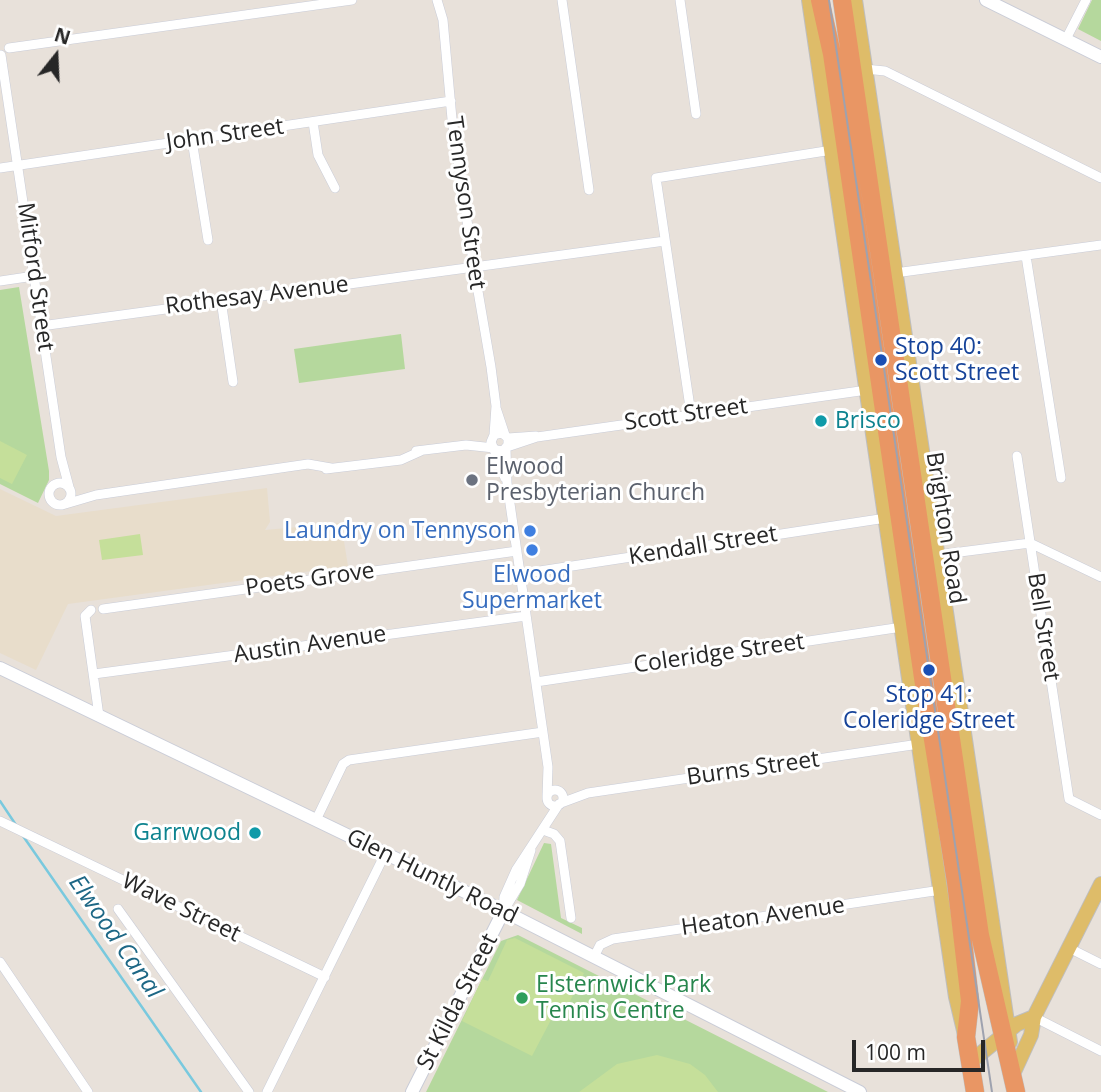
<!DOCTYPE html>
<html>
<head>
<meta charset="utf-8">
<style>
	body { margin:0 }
	#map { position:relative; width:1101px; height:1092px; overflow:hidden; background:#e8e1da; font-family:"Open Sans",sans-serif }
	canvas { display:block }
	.north { position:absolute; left:21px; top:21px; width:70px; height:70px; -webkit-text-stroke:5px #fff; paint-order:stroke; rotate:18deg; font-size:19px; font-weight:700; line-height:28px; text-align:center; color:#272727 }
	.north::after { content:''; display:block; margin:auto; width:24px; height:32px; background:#272727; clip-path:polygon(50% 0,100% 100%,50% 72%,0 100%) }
	.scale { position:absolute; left:852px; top:1040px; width:133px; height:32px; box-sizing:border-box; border:4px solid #272727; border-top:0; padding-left:9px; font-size:21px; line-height:24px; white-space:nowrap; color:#272727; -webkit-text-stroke:5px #fff; paint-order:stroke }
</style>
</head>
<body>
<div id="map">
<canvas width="1101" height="1092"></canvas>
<div class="north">N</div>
<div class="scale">100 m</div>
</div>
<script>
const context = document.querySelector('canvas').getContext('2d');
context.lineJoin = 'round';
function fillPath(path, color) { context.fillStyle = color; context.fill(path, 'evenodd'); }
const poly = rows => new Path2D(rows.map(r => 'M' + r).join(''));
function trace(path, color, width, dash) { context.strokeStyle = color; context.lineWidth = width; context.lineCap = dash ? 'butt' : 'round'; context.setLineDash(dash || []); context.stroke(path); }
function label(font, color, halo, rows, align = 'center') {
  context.font = font + ' "Open Sans",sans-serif'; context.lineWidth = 6; context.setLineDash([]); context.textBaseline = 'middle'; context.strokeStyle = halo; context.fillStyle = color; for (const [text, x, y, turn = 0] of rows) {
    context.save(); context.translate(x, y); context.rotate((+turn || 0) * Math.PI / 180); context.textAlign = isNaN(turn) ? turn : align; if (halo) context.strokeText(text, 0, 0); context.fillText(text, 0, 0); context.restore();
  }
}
fillPath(poly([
	[267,488,270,522,265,530,341,523,348,566,68,604,36,670,0,653,0,489,56,516]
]), '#e8ddcb');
fillPath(poly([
	[1092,0,1101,0,1101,41,1078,29],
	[19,287,49,471,49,480,38,503,0,484,0,290],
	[401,334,405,369,299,383,294,349],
	[544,843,551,844,561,918,582,928,582,934,517,900],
	[518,935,828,1092,426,1092,501,941]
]), '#b5d89d');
fillPath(poly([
	[0,441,27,455,12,484,0,478],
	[140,534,143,555,102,560,99,540],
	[515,938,584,973,561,1019,553,1016,532,1056,462,1021,482,979,488,981,507,940],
	[657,1055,690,1064,705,1075,718,1092,579,1092,617,1064]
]), '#c5df9a');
trace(poly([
	[0,801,16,825],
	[23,836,201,1092]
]), '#79c9de', 2.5);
const street = poly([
	[437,0,443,20,452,119,474,268,491,367,496,406,494,435],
	[562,0,589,190],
	[680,0,696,114],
	[1066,39,1086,0],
	[9,48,352,0],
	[1,55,61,457,69,487],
	[865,69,885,71,1101,178],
	[313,122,318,155,335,188],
	[192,140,208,240],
	[0,168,451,101],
	[1026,256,1061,478],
	[895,273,1101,245],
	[0,281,34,276],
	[221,300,233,382],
	[41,326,665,241],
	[496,408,505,435],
	[691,414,656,178,832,150],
	[508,438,536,436],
	[507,447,537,437,867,390],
	[506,449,507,483,548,767,547,797],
	[496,450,503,451,508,445,508,438,502,433,494,435,491,442,505,478],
	[416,451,466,445,494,448],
	[1017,456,1069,799,1101,815],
	[326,469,401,460,421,451],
	'49 494a11 11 0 1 1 22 0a11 11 0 1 1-22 0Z',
	[62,505,96,495,308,464,331,468],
	[937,555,1030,543,1101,577],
	[520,574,886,518],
	[103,609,517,551],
	[91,610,85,616,99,716],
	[94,674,526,616],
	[536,682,902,627],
	'547 798a8 8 0 1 1 16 0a8 8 0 1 1-16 0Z',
	[561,803,588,793,919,744],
	[316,820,343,764,349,760,543,732],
	[0,821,325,977],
	[543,830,554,834,560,841,571,918],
	[118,909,249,1092],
	[503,912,504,897,516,870,559,804],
	[503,912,520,884,531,850],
	[1069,948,1101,964],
	[594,957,600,945,613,939,941,890],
	[0,962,88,1092],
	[1034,1017,1101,1051],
	[267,1092,385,854]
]);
const secondary = poly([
	[986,0,1101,57],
	[0,668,484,901,860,1092],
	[412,1092,503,912]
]);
const primary = poly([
	[809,0,956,997,965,1035],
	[855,0,1010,1042],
	[969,1063,1017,1024,1034,1017],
	[1013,1074,1031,1035,1034,1017,1101,884]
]);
const highway = poly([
	[820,0,832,54,923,678,956,882,970,1001,966,1037,975,1092],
	[842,0,980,935,1016,1092]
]);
trace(street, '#c9ccd7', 10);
trace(secondary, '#c9ccd7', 14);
trace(primary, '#bebebe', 16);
trace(highway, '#bebebe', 19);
trace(street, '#fff', 9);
trace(secondary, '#fff', 12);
trace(primary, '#debc69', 14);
trace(highway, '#e99664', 18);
trace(poly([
	[829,0,992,1092]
]), '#9ea2af', 2);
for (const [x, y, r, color] of [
	[881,360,7,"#1a4fb4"],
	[821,421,7,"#0f9aa8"],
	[472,480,7,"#6b7280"],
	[530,531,7,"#3f7fe0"],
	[532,550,7,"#3f7fe0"],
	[929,670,7,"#1a4fb4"],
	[255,833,7,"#0f9aa8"],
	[522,998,7,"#2e9e5b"]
]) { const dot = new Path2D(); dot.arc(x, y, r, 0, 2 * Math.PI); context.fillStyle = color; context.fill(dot); trace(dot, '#fff', 2.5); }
label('23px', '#272727', '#fff', [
	["John Street",225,135,-8],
	["Tennyson Street",465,203,82],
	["Mitford Street",35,277,82],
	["Rothesay Avenue",257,296,-7],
	["Scott Street",686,415,-8],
	["Brighton Road",945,528,81],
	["Kendall Street",703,546,-9],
	["Poets Grove",310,580,-8],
	["Bell Street",1043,627,81],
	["Austin Avenue",310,645,-8],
	["Coleridge Street",719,654,-8],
	["Burns Street",753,769,-8],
	["Glen Huntly Road",432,877,26],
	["Wave Street",181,908,26],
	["Heaton Avenue",763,917,-8],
	["St Kilda Street",458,1002,-63]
]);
label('23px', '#164399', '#fff', [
	["Stop 40:",895,347],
	["Scott Street",895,373],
	["Stop 41:",929,695,"center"],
	["Coleridge Street",929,721,"center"]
], 'left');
label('23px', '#0d838f', '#fff', [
	["Brisco",835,421],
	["Garrwood",241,833,"right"]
], 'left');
label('23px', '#5b616d', '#fff', [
	["Elwood",486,467],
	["Presbyterian Church",486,493]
], 'left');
label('23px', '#366cbe', '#fff', [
	["Laundry on Tennyson",516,531],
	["Elwood",532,575,"center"],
	["Supermarket",532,601,"center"]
], 'right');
label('23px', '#27864d', '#fff', [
	["Elsternwick Park",536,985],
	["Tennis Centre",536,1011]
], 'left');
label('italic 24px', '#1d6785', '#fff', [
	["Elwood Canal",115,937,55]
]);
</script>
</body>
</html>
